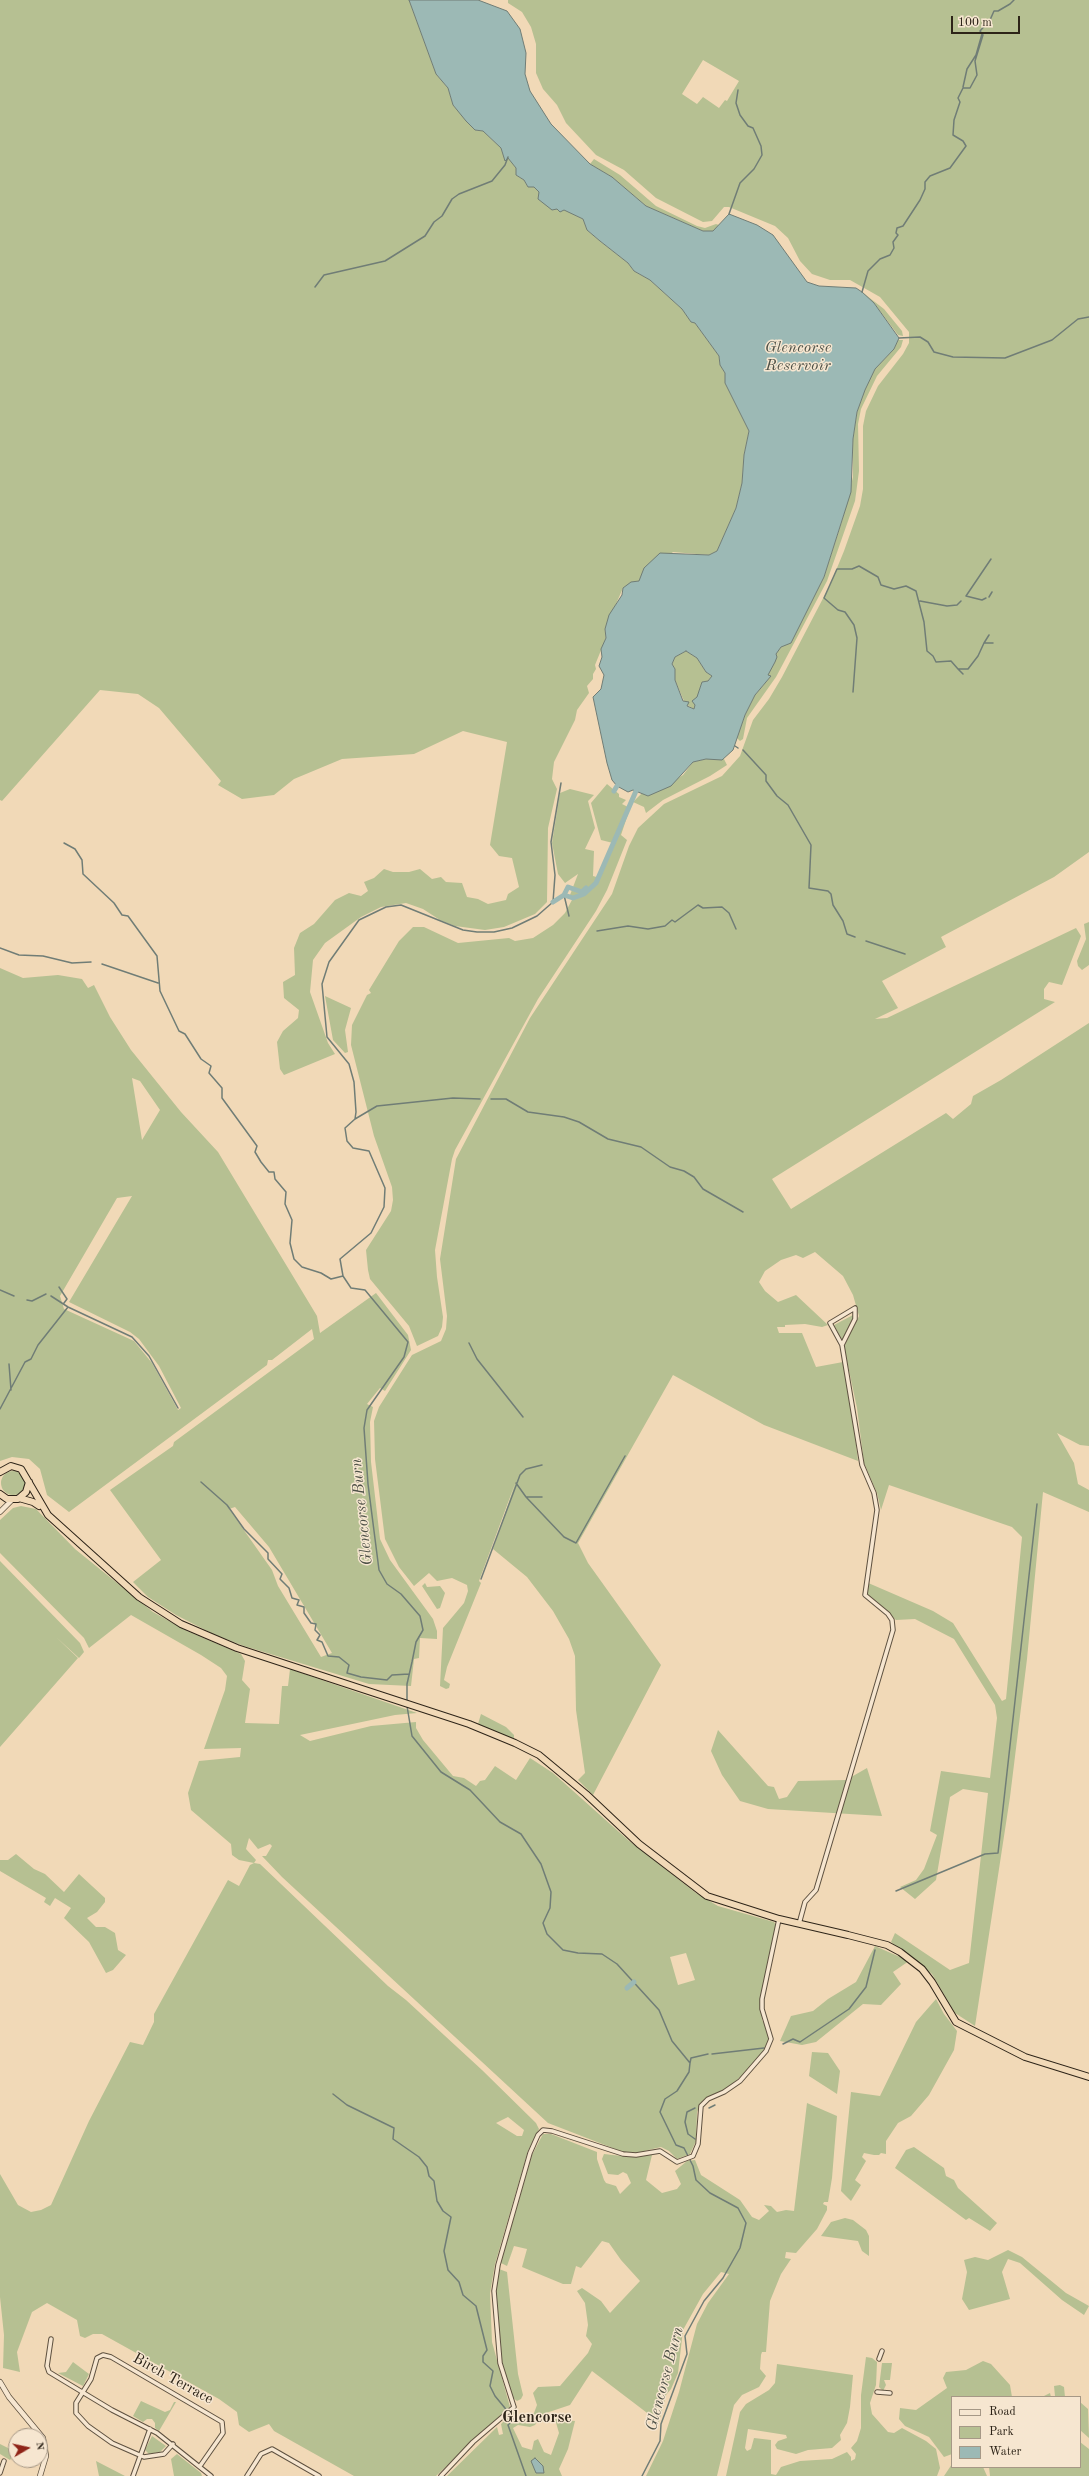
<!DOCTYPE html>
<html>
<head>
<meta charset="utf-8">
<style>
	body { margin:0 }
	#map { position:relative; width:1089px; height:2476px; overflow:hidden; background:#f1d9b7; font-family:"Old Standard TT",serif }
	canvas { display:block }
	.legend { position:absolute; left:951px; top:2396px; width:130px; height:72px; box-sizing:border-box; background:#f6e6d0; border:1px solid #a69886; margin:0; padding:5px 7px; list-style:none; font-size:12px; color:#2d2418 }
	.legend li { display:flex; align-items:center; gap:8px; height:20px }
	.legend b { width:20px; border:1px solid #a69886 }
	.north { position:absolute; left:8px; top:2428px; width:40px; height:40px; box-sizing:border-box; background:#f6e6d0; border:1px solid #a69886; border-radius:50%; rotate:81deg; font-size:11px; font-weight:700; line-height:16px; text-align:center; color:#2d2418 }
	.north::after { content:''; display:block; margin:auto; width:14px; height:18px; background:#8f2418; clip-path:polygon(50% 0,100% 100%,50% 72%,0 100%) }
	.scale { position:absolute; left:951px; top:16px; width:69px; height:18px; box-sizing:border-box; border:2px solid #2d2418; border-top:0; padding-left:5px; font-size:12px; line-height:14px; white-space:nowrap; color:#2d2418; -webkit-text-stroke:3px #f6e6d0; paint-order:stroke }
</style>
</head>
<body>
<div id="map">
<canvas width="1089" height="2476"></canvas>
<ul class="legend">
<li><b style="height:5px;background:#f6e6d0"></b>Road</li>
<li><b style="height:11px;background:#b6c092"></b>Park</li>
<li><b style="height:11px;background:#9cb9b5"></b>Water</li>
</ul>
<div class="north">N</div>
<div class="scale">100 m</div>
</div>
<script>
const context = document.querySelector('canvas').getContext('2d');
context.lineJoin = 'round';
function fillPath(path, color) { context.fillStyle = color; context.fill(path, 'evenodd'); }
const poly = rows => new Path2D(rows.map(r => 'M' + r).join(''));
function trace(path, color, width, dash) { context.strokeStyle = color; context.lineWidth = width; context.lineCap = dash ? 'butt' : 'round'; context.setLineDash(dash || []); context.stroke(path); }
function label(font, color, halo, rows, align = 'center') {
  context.font = font + ' "Old Standard TT",serif'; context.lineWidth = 3; context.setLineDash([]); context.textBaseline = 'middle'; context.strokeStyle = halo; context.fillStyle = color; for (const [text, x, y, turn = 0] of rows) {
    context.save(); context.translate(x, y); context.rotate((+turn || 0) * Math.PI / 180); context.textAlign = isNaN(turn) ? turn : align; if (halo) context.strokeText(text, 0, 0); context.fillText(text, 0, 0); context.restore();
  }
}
fillPath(poly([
	[0,0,409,0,436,74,448,88,453,105,475,130,483,131,501,148,505,160,508,157,516,168,516,175,524,180,528,187,534,187,557,209,564,209,583,219,587,230,600,241,628,263,634,271,650,280,682,309,691,322,695,323,719,356,720,365,725,373,725,383,749,431,744,455,742,483,736,508,717,551,709,555,673,552,644,575,639,581,623,588,605,629,606,638,595,665,596,669,593,674,593,679,587,686,589,693,577,710,575,720,554,762,552,779,557,789,548,828,547,902,535,914,504,927,485,930,455,926,440,920,423,909,406,903,381,907,361,917,325,943,313,960,310,992,328,1043,335,1054,284,1075,280,1069,277,1042,283,1031,298,1018,299,1010,284,998,283,982,295,975,294,948,300,933,314,924,335,900,349,893,361,896,368,891,364,882,374,878,384,869,393,872,409,872,420,869,432,879,441,877,446,882,462,883,467,897,478,899,488,904,506,900,508,894,519,887,512,858,499,856,490,845,507,742,463,731,414,754,342,759,294,779,274,795,242,799,218,785,221,781,159,708,138,694,100,690,2,801,0,800],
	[508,0,1089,0,1089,852,1054,877,941,937,946,947,882,981,898,1008,875,1019,887,1018,1076,928,1081,936,1062,985,1049,982,1044,989,1044,999,1055,1002,772,1179,791,1209,946,1113,953,1119,971,1104,973,1096,1001,1080,1089,1023,1089,1446,1080,1445,1057,1433,1074,1463,1078,1484,1089,1490,1089,1512,1043,1492,1027,1659,1010,1797,975,2026,955,2013,932,1974,891,1942,895,1933,950,1970,969,1963,988,1793,963,1789,950,1797,936,1880,915,1899,900,1887,916,1880,924,1869,937,1835,930,1831,941,1771,990,1778,997,1718,995,1705,954,1639,915,1619,896,1620,868,1595,866,1582,933,1611,953,1623,1002,1701,1006,1699,1022,1537,1012,1527,889,1485,881,1510,877,1493,864,1463,857,1408,844,1347,859,1316,853,1295,843,1276,815,1252,803,1258,796,1255,781,1260,765,1271,759,1282,765,1291,778,1302,796,1295,828,1325,822,1327,805,1324,785,1325,785,1327,777,1327,779,1333,802,1333,816,1367,843,1362,852,1411,858,1461,764,1425,673,1375,578,1543,588,1563,661,1665,593,1795,578,1780,585,1773,576,1710,575,1656,569,1639,553,1611,527,1577,493,1549,516,1481,479,1581,481,1583,447,1667,444,1680,450,1684,449,1688,446,1689,440,1686,443,1628,464,1603,468,1591,467,1585,452,1578,437,1581,429,1573,414,1586,399,1567,385,1539,375,1459,374,1421,379,1407,412,1355,441,1341,446,1329,447,1316,440,1259,456,1159,530,1018,612,894,629,846,638,828,664,804,722,776,740,756,753,720,769,699,782,677,830,585,844,551,860,506,863,489,863,426,866,411,878,386,903,354,909,343,909,332,880,297,850,280,830,280,812,274,800,261,788,238,775,226,729,207,724,207,712,221,703,222,656,198,624,170,596,155,566,123,557,105,543,89,536,73,536,44,531,27,522,12,508,3],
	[703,60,739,81,727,101,725,100,719,108,703,97,697,104,682,94],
	[594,159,620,175,656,206,697,226,705,228,716,224,719,225,713,231,703,231,646,206,612,177,590,164],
	[862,292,884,309,902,331,903,336,898,335,874,303],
	[898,340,903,340,901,347,877,376,861,409,858,424,859,471,855,501,827,581,776,677,747,718,743,739,740,741,737,738,745,715,755,695,771,676,768,675,768,671,775,662,775,654,781,647,791,642,824,577,842,521,853,477,853,439,857,412,865,389,875,369,894,349],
	[686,651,697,658,706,672,712,676,708,681,702,682,694,709,687,705,684,701,675,680,675,669,672,664,675,657],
	[706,759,724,759,727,765,710,776,663,800,646,813,644,807,633,802,642,793,648,796,683,775,693,762],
	[607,784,619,794,619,797,626,800,622,804,630,808,621,835,627,840,607,890,596,911,538,999,455,1150,452,1159,435,1250,437,1277,443,1317,442,1327,438,1336,417,1346,409,1326,370,1279,368,1270,366,1250,391,1211,393,1200,392,1187,374,1136,351,1045,352,1025,367,995,371,993,369,990,399,941,413,927,424,927,458,943,509,938,515,941,533,938,553,925,565,913,573,898,570,895,578,874,565,883,558,874,552,843,560,793,570,789,594,795,588,801,595,828,585,849,594,851,593,876,600,878,613,843,601,840,591,803],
	[1089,922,1089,965,1082,970,1078,966,1077,961,1086,939,1084,924],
	[0,968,23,978,58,975,82,979,88,988,94,985,110,1017,131,1050,181,1112,218,1152,317,1316,320,1333,376,1293,408,1335,411,1350,385,1391,380,1388,367,1404,373,1407,370,1422,371,1462,380,1539,390,1560,433,1619,437,1631,437,1639,420,1638,419,1658,414,1659,411,1686,369,1684,244,1646,213,1634,176,1615,148,1597,133,1582,161,1560,110,1490,173,1446,174,1442,314,1339,312,1329,272,1360,268,1360,267,1365,69,1512,47,1495,40,1469,29,1459,12,1457,0,1461],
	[132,1078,140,1081,160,1110,142,1140],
	[132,1196,69,1302,130,1332,139,1339,159,1366,181,1408,178,1410,152,1363,134,1341,64,1309,60,1296,117,1198],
	[235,1507,269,1547,332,1653,321,1657,278,1586,272,1570,229,1509],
	[325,996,351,1008,345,1030,348,1052,345,1053,333,1040],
	[853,1315,853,1318,842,1340,834,1325],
	'1 1483a12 12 0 1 1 24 0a12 12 0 1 1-24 0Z',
	[21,1506,36,1509,75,1549,153,1612,187,1631,241,1654,245,1661,242,1680,250,1689,245,1723,279,1724,282,1686,288,1686,290,1669,417,1713,395,1715,300,1735,310,1741,371,1726,416,1722,416,1728,423,1740,453,1776,464,1778,476,1786,480,1781,485,1780,495,1766,516,1780,530,1758,553,1773,628,1840,696,1893,718,1906,774,1922,776,1925,760,1999,762,2020,769,2032,769,2038,765,2049,749,2069,737,2080,726,2089,707,2097,700,2105,697,2112,696,2141,690,2154,677,2159,669,2151,661,2147,636,2153,623,2152,548,2123,282,1877,262,1856,266,1856,272,1846,270,1844,258,1849,249,1838,246,1849,256,1860,254,1863,260,1864,388,1986,406,2000,482,2070,536,2123,539,2129,528,2151,495,2264,490,2293,492,2342,510,2407,436,2476,354,2476,274,2431,269,2424,249,2432,239,2425,237,2412,219,2399,102,2334,93,2334,85,2338,80,2336,77,2320,47,2303,32,2312,17,2352,20,2372,3,2368,4,2335,0,2297,0,2174,18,2205,31,2212,41,2210,51,2205,89,2121,130,2042,143,2045,154,2022,154,2014,228,1880,239,1886,250,1865,254,1863,239,1860,232,1855,231,1844,191,1810,188,1793,199,1761,240,1757,241,1748,204,1749,225,1690,227,1676,221,1668,201,1655,131,1615,89,1648,84,1638,0,1553,0,1520,13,1508],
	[686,1953,695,1980,678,1985,670,1957],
	[508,2117,524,2130,522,2136,517,2136,496,2123],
	[0,1561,80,1643,84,1652,79,1658,56,1637,78,1658,0,1747],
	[425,1583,427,1587,440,1586,445,1593,440,1608,437,1609,422,1586],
	[481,1714,506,1727,514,1735,514,1740,478,1724],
	[718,1730,768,1786,774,1787,779,1799,787,1797,798,1781,846,1780,867,1768,882,1816,768,1809,740,1801,722,1775,711,1751],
	[16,1854,34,1869,45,1874,64,1892,79,1874,105,1898,105,1902,97,1912,87,1918,96,1927,105,1927,115,1933,118,1950,126,1955,113,1970,106,1973,89,1942,64,1918,71,1908,55,1898,50,1906,44,1902,46,1898,0,1871,0,1860,8,1860],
	[875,1946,909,1961,893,1972,901,1984,881,2005,863,2004,816,2042,802,2045,780,2041,791,2016,813,2011,828,1999,856,1982],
	[936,1999,944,2014,957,2031,954,2050,929,2095,911,2116,898,2123,886,2141,886,2154,881,2153,879,2155,874,2155,864,2153,862,2157,866,2161,855,2180,861,2185,851,2201,841,2191,851,2092,880,2096,916,2022],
	[812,2052,828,2053,840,2071,837,2094,809,2076],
	[807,2103,837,2116,832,2178,828,2202,824,2202,823,2204,827,2206,827,2210,817,2229,796,2253,786,2252,785,2258,791,2259,781,2274,770,2301,766,2352,762,2352,761,2355,760,2369,766,2376,759,2387,742,2395,734,2405,717,2476,646,2476,663,2441,679,2392,697,2324,708,2303,729,2274,721,2272,703,2294,683,2330,678,2373,671,2389,666,2395,659,2422,592,2371,570,2405,543,2414,535,2425,530,2427,518,2425,513,2428,522,2447,532,2450,534,2441,538,2439,544,2452,551,2455,559,2433,555,2419,575,2421,568,2449,559,2469,562,2476,447,2476,497,2427,499,2435,503,2434,501,2424,513,2412,517,2411,519,2417,534,2413,537,2405,533,2393,538,2387,560,2386,588,2353,592,2344,586,2336,588,2325,585,2303,577,2291,582,2288,601,2301,610,2313,640,2281,621,2260,609,2243,602,2241,581,2268,576,2266,571,2284,563,2284,522,2267,527,2249,514,2246,507,2266,501,2263,532,2155,543,2134,551,2134,597,2152,597,2159,604,2180,606,2183,616,2186,620,2194,631,2183,627,2174,623,2172,618,2175,608,2174,602,2159,604,2154,631,2157,652,2155,646,2180,662,2193,677,2189,681,2184,675,2171,687,2161,695,2160,701,2175,740,2200,752,2217,759,2220,769,2211,764,2205,771,2206,777,2212,786,2210,794,2211],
	[914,2147,944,2168,946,2176,954,2180,958,2188,997,2223,990,2231,969,2218,966,2220,895,2168,906,2150],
	[845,2218,853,2220,866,2230,869,2236,869,2256,862,2251,858,2241,821,2236,831,2222],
	[1008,2250,1022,2257,1066,2293,1089,2306,1084,2315,1062,2300,1020,2263,1008,2259,1002,2272,1010,2299,969,2310,962,2299,967,2272,964,2260,975,2257,988,2260],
	[499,2269,507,2272,518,2374,523,2395,521,2399,517,2401,512,2397,504,2374,498,2341,496,2292],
	[866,2357,872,2358,877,2362,876,2385,870,2403,872,2414,888,2432,894,2433,902,2428,926,2441,936,2449,940,2468,937,2476,726,2476,740,2412,746,2404,769,2390,775,2383,777,2364,853,2375,850,2407,847,2423,840,2435,841,2440,832,2448,808,2450,796,2454,777,2449,775,2445,778,2441,787,2438,786,2435,748,2429,745,2448,747,2451,751,2449,754,2438,771,2440,771,2474,776,2475,781,2467,800,2461,832,2459,847,2452,851,2457,851,2461,855,2459,856,2454,851,2448,857,2441,861,2428,861,2395],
	[983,2361,991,2364,1010,2385,1012,2397,952,2397,952,2454,944,2457,929,2437,905,2426,899,2419,900,2408,916,2410,947,2388,943,2378,946,2372,966,2370],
	[73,2362,89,2374,83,2386,58,2373,66,2372],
	[882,2363,892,2363,890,2380,884,2380,886,2385,883,2391,879,2387],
	[1060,2385,1064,2387,1065,2397,1042,2397,1050,2393,1051,2397,1055,2396,1054,2386],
	[141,2401,165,2412,170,2410,174,2402,176,2402,159,2431,155,2428,155,2423,152,2419,147,2419,143,2422,133,2416],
	[1080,2402,1088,2409,1089,2438,1080,2430],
	[152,2436,166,2446,160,2452,149,2454,145,2450],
	[1080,2442,1089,2449,1089,2476,990,2476,989,2467,1080,2467],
	[0,2444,16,2452,10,2460,0,2454],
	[177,2454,201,2473,202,2476,174,2476,171,2459],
	[96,2461,125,2476,99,2476],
	[952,2464,952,2467,983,2467,987,2476,944,2476]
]), '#b6c092');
const water = poly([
	[409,0,478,0,507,11,520,29,526,53,525,74,530,91,551,124,590,164,612,177,646,206,703,231,713,231,729,214,757,225,773,235,807,282,819,286,856,288,862,292,874,303,899,338,894,349,875,369,865,390,857,412,853,439,851,492,824,577,791,643,781,647,776,654,777,657,775,662,768,675,771,676,755,695,745,715,733,750,722,760,706,759,693,762,671,786,648,796,633,790,628,792,617,786,612,780,607,763,593,697,601,689,604,675,599,666,602,657,601,649,606,638,605,629,609,615,622,595,623,588,631,582,639,581,644,568,660,553,709,555,717,551,736,508,742,483,744,455,749,431,725,383,725,373,720,365,719,356,695,323,691,322,682,309,650,280,634,271,628,263,600,241,587,230,583,219,564,210,560,212,557,209,552,210,538,199,539,192,534,187,528,187,524,180,516,175,516,168,508,158,505,161,501,148,483,131,475,130,466,121,453,105,448,88,436,74,409,0],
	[686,651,697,658,706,672,712,676,708,681,702,682,697,697,692,701,695,705,694,709,687,706,689,702,683,701,675,680,675,669,672,664,675,657,686,651],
	[535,2458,543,2466,544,2473,536,2473,531,2461,535,2458]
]);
fillPath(water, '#9cb9b5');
trace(water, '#707d76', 1);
trace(poly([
	[963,87,967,69,976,55,982,34],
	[729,214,740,183,754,169,762,155,761,146,753,128,748,126,740,115,736,103,738,90],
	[315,287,324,275,385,261,425,236,434,222,442,216,452,199,459,194,492,181,505,165,508,157],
	[862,292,868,271,880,259,890,255,894,248,893,242,898,235,896,233,897,228,903,226,920,200,925,189,925,182,930,176,950,168,966,146,963,141,953,135,954,120,960,102,958,98,963,88,970,88,977,75,975,61,983,35,980,31,990,20,994,11,998,11,1010,4,1014,0],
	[899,338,920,337,928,342,934,352,953,357,1005,358,1052,340,1078,319,1089,317],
	[989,597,992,592],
	[986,598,982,600,966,596,991,559],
	[920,601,947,606,957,605,961,601],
	[984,643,989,635],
	[958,669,963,674],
	[853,692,857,638,854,625,845,612,838,610,824,598,837,569,852,569,859,566,878,577,881,585,894,589,906,586,916,591,924,622,927,651,933,656,936,662,951,661,958,669,968,669,978,656,984,643,993,643],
	[735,746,738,748],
	[743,750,766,775,766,781,777,796,788,805,811,845,809,888,828,891,831,894,833,905,843,921,847,934,855,937],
	[64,843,75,849,82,860,83,874,114,903,122,915,128,916,157,956,160,991,179,1031,185,1034,201,1059,211,1066,209,1073,222,1088,222,1098,257,1146,255,1152,261,1162,269,1172,274,1172,275,1179,286,1192,285,1204,292,1220,290,1243,294,1259,302,1267,321,1273,331,1279,343,1276],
	[564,895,569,916],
	[597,931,628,926,648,929,665,926,672,920,675,922,698,905,703,908,722,907,729,913,736,929],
	[866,941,905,954],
	[0,948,19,955,43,956,72,963,91,962],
	[102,964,158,983],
	[491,1099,506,1099,528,1112,564,1117,579,1122,608,1139,641,1147,670,1167,684,1171,694,1177,703,1189,743,1212],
	[355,1119,377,1106,453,1098,480,1099],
	[59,1287,67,1299,64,1303],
	[0,1290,14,1296],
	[51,1296,68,1307,132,1337,149,1356,178,1408],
	[27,1300,32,1301,46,1294],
	[469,1343,477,1359,523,1417],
	[9,1364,11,1390],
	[0,1409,25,1362,31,1359,38,1345,68,1307],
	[201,1482,227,1505,244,1529,268,1553,268,1559,282,1574,280,1579,289,1588,292,1598,299,1600,297,1605,304,1607,304,1613,311,1623,316,1624,315,1630,320,1635,317,1640,322,1642,328,1656,339,1657,349,1665,347,1673,361,1677,387,1680,392,1675,409,1674],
	[516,1483,526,1497,564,1537,576,1543,625,1456],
	[526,1497,542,1497],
	[481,1579,520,1475,526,1469,542,1465],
	[407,1702,407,1684,412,1662,416,1642,423,1630,420,1616,401,1594,387,1584,379,1570,368,1484,364,1428,367,1410,404,1357,408,1342,365,1290,351,1288,343,1276,340,1259,371,1233,384,1207,385,1188,369,1151,353,1148,347,1141,345,1128,355,1119,356,1112,354,1082,349,1064,327,1037,322,984,329,962,359,920,386,907,401,905,463,930,477,932,494,932,512,928,537,916,553,902,555,875,551,842,561,783],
	[407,1706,412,1736,441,1772,470,1790,500,1822,521,1834,541,1864,551,1892,550,1908,543,1923,547,1934,563,1950,578,1953,602,1954,617,1964,659,2010,672,2041,690,2063,689,2072,677,2091,665,2099,660,2112,676,2145,684,2148,693,2166,696,2180,710,2193,738,2208,746,2223,740,2248,723,2278,704,2301,685,2336,687,2354,661,2424,660,2441,642,2476],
	[896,1891,985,1854,998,1853,1037,1504],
	[783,2044,793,2039,800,2042,849,2009,866,1987,875,1950],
	[712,2054,764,2048],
	[690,2063,691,2058,708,2054],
	[333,2094,347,2105,394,2128,393,2139,419,2157,427,2167,429,2176,434,2181,437,2201,443,2211,451,2217,444,2251,448,2270,459,2282,463,2295,476,2306,487,2350,483,2356,483,2362,493,2371,490,2386,495,2396,514,2419,508,2425,526,2476],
	[709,2108,715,2105],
	[695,2139,688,2134,685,2122,687,2112,695,2108]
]), '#707d76', 1.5);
trace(poly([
	[614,791,617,786],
	[564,895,568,887,582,892,586,888],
	[553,902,564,895,573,898,584,894,596,883,636,791],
	[627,1988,634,1982]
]), '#9cb9b5', 5);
const minor = poly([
	[799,1924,805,1902,816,1890,893,1630,892,1620,888,1614,865,1595,877,1510,874,1493,862,1465,842,1345,830,1323,855,1308,855,1319,842,1345],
	[51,2339,47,2366,49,2372,112,2410,157,2433,211,2476],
	[879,2359,882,2351],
	[877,2392,890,2393],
	[173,2444,164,2454,144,2457,112,2443,88,2426,76,2413,76,2403,91,2379,97,2358,103,2355,111,2357,222,2422,223,2433,200,2466],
	[0,2473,4,2461],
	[133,2476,150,2429],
	[247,2476,261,2454,272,2449,319,2476],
	[441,2476,473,2442,514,2407,500,2363,494,2291,498,2265,530,2153,538,2135,543,2130,552,2131,623,2154,636,2155,660,2151,677,2162,693,2156,698,2144,701,2106,708,2099,724,2092,740,2081,766,2051,771,2039,762,2009,762,1999,779,1919]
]);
const tertiary = poly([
	[0,1512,12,1500],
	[0,2382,9,2397,43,2438,46,2456,40,2476]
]);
const trunk = poly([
	[0,1472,11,1466,21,1469,48,1515,139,1597,181,1624,237,1648,469,1724,515,1743,539,1755,586,1794,639,1844,707,1896,779,1919,848,1935,887,1945,900,1952,922,1969,932,1982,956,2022,1025,2057,1089,2077],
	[0,1494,7,1499,18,1499,26,1492,29,1482],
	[19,1498,33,1502,39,1506]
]);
trace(minor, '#5e5140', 5.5);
trace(tertiary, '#5e5140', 6);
trace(trunk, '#2d2418', 8);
trace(minor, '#f6e6d0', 3.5);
trace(tertiary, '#f6e6d0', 4.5);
trace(trunk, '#f1d9b7', 6);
label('15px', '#2d2418', '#f6e6d0', [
	["Birch Terrace",173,2379,29]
]);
label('italic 16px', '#4e5147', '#f6e6d0', [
	["Glencorse",798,348],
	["Reservoir",798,366],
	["Glencorse Burn",362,1512,-96],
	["Glencorse Burn",665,2379,-75]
]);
label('bold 16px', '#2d2418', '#f6e6d0', [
	["Glencorse",537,2418]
]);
</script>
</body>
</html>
